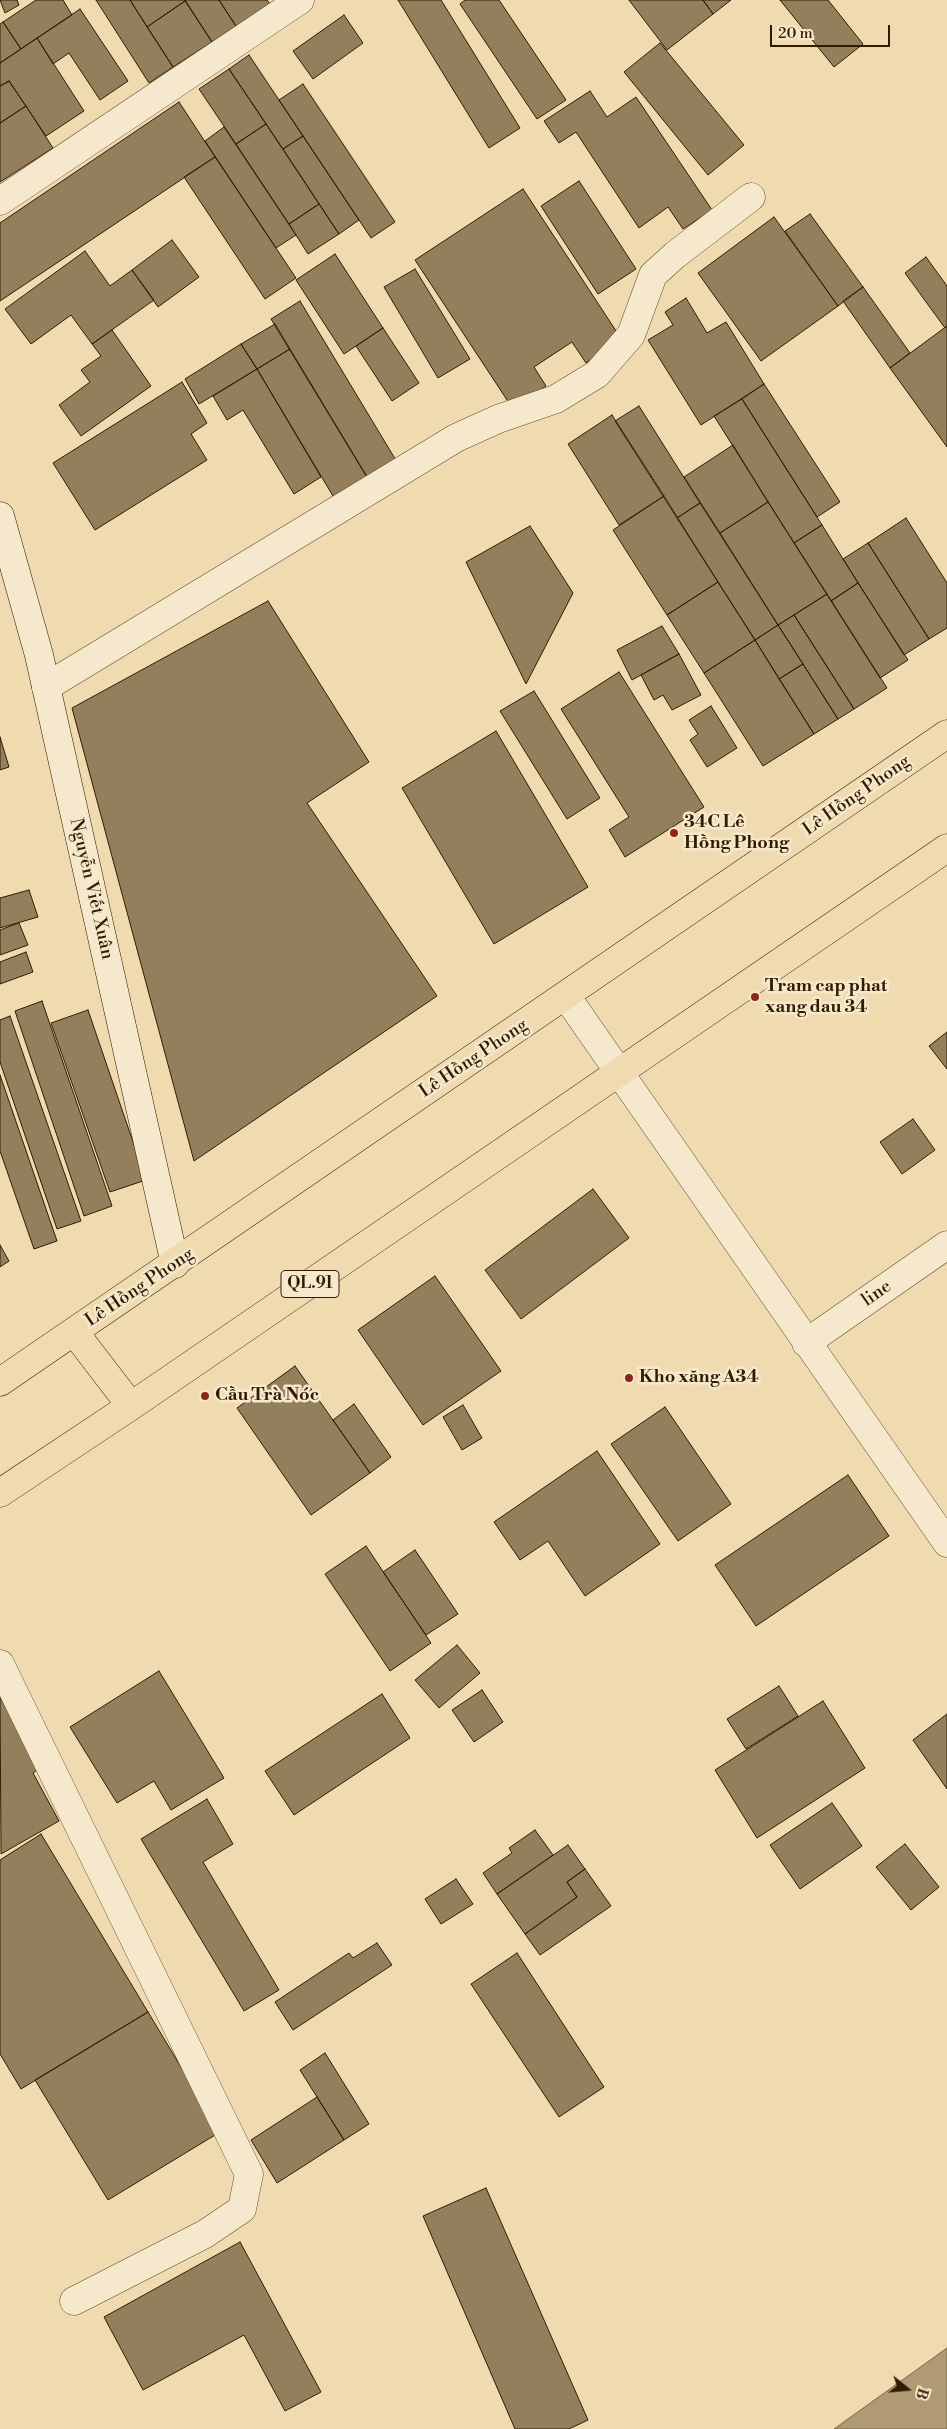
<!DOCTYPE html>
<html>
<head>
<meta charset="utf-8">
<style>
	body { margin:0 }
	#map { position:relative; width:947px; height:2429px; overflow:hidden; background:#f0dbb0; font-family:"Libre Bodoni",serif }
	canvas { display:block }
	.north { position:absolute; left:882px; top:2364px; width:50px; height:50px; -webkit-text-stroke:4px #f5e8cc; paint-order:stroke; rotate:107deg; font-size:14px; font-weight:700; line-height:20px; text-align:center; color:#311c00 }
	.north::after { content:''; display:block; margin:auto; width:18px; height:22px; background:#311c00; clip-path:polygon(50% 0,100% 100%,50% 72%,0 100%) }
	.scale { position:absolute; left:770px; top:25px; width:120px; height:22px; box-sizing:border-box; border:2px solid #311c00; border-top:0; padding-left:6px; font-size:15px; line-height:18px; white-space:nowrap; color:#311c00; -webkit-text-stroke:4px #f5e8cc; paint-order:stroke }
</style>
</head>
<body>
<div id="map">
<canvas width="947" height="2429"></canvas>
<div class="north">B</div>
<div class="scale">20 m</div>
</div>
<script>
const context = document.querySelector('canvas').getContext('2d');
context.lineJoin = 'round';
function fillPath(path, color) { context.fillStyle = color; context.fill(path, 'evenodd'); }
const poly = rows => new Path2D(rows.map(r => 'M' + r).join(''));
function trace(path, color, width, dash) { context.strokeStyle = color; context.lineWidth = width; context.lineCap = dash ? 'butt' : 'round'; context.setLineDash(dash || []); context.stroke(path); }
function label(font, color, halo, rows, align = 'center') {
  context.font = font + ' "Libre Bodoni",serif'; context.lineWidth = 5; context.setLineDash([]); context.textBaseline = 'middle'; context.strokeStyle = halo; context.fillStyle = color; for (const [text, x, y, turn = 0] of rows) {
    context.save(); context.translate(x, y); context.rotate((+turn || 0) * Math.PI / 180); context.textAlign = isNaN(turn) ? turn : align; if (halo) context.strokeText(text, 0, 0); context.fillText(text, 0, 0); context.restore();
  }
}
const water = poly([
	[947,2348,947,2429,834,2429,947,2348]
]);
fillPath(water, '#af9a74');
trace(water, '#7d6846', 1);
const building = poly([
	[0,0,17,0,19,5,5,13,0,0],
	[36,0,63,0,72,15,21,49,3,22,36,0],
	[96,0,130,0,173,67,149,83,96,0],
	[130,0,185,0,185,1,147,27,130,0],
	[185,0,219,0,236,26,212,42,185,0],
	[219,0,267,0,270,4,236,26,219,0],
	[398,0,441,0,520,128,489,148,398,0],
	[465,0,499,0,566,100,537,119,460,4,465,0],
	[629,0,703,0,713,14,667,50,629,0],
	[703,0,731,0,713,14,703,0],
	[780,0,828,0,863,44,834,67,780,0],
	[185,1,212,42,173,67,147,27,185,1],
	[80,9,128,81,100,100,69,53,53,64,37,38,80,9],
	[344,15,363,43,313,79,293,51,344,15],
	[3,22,21,49,0,63,0,24,3,22],
	[37,38,84,111,46,136,9,81,0,86,0,63,37,38],
	[660,43,744,145,708,175,624,72,660,43],
	[249,55,303,136,283,149,229,69,249,55],
	[229,69,266,124,236,144,199,89,229,69],
	[9,81,26,106,0,123,0,86,9,81],
	[303,84,395,222,371,238,279,100,303,84],
	[590,91,607,117,636,97,712,210,683,229,668,207,639,228,576,132,559,143,544,121,590,91],
	[179,102,215,157,0,301,0,223,179,102],
	[26,106,53,148,0,182,0,123,26,106],
	[266,124,319,204,289,224,236,144,266,124],
	[224,127,296,235,276,248,205,141,224,127],
	[303,136,359,220,339,234,283,149,303,136],
	[215,157,296,278,265,299,184,177,215,157],
	[579,181,636,269,598,294,541,206,579,181],
	[523,189,622,340,586,363,572,342,534,367,546,386,513,409,415,260,523,189],
	[319,204,339,234,308,254,289,224,319,204],
	[810,214,863,287,838,306,785,231,810,214],
	[774,217,838,306,761,361,698,273,774,217],
	[172,240,199,277,158,307,132,270,172,240],
	[85,251,110,286,132,270,154,300,92,344,71,315,31,344,5,309,85,251],
	[335,254,383,328,344,354,296,280,335,254],
	[926,257,947,286,947,326,945,328,905,273,926,257],
	[415,269,470,359,438,378,384,287,415,269],
	[863,287,910,353,890,368,843,301,863,287],
	[686,298,707,333,726,322,764,384,701,425,648,340,673,325,665,312,686,298],
	[300,301,397,462,368,479,271,319,300,301],
	[275,324,290,349,257,369,241,344,275,324],
	[947,326,947,447,890,368,947,326],
	[383,328,419,383,392,401,356,346,383,328],
	[112,330,151,386,81,436,59,405,90,382,81,370,101,356,92,344,112,330],
	[241,344,257,369,199,404,185,379,241,344],
	[290,349,372,485,339,506,257,369,290,349],
	[257,369,321,477,294,494,243,410,227,420,213,396,257,369],
	[182,382,207,423,191,434,207,460,95,530,53,463,182,382],
	[764,384,840,502,817,517,742,399,764,384],
	[742,399,822,525,794,543,714,416,742,399],
	[639,406,700,503,677,518,615,421,639,406],
	[612,415,664,496,619,525,568,444,612,415],
	[733,445,768,502,720,533,684,477,733,445],
	[664,496,718,582,667,615,613,530,664,496],
	[768,502,827,594,778,625,720,533,768,502],
	[700,503,778,625,755,640,677,518,700,503],
	[906,518,947,583,947,628,929,639,868,543,906,518],
	[822,525,858,583,831,601,794,543,822,525],
	[530,526,573,593,526,684,466,562,530,526],
	[868,543,929,639,904,655,843,559,868,543],
	[718,582,755,640,704,673,667,615,718,582],
	[858,583,908,660,880,678,831,601,858,583],
	[827,594,887,688,854,709,794,615,827,594],
	[268,601,369,762,307,803,437,996,194,1161,72,708,268,601],
	[794,615,854,709,838,719,778,625,794,615],
	[778,625,803,664,779,679,755,640,778,625],
	[662,626,679,654,632,680,617,650,662,626],
	[755,640,814,734,763,766,704,673,755,640],
	[679,654,701,695,672,710,663,695,654,700,641,675,679,654],
	[803,664,838,719,814,734,779,679,803,664],
	[619,672,704,807,625,857,609,830,629,817,561,709,619,672],
	[534,691,600,798,567,819,500,711,534,691],
	[711,706,737,748,707,767,690,740,698,734,689,720,711,706],
	[496,731,588,887,494,944,402,788,496,731],
	[0,737,9,767,0,770,0,737],
	[29,890,38,917,0,928,0,898,29,890],
	[19,923,28,945,0,955,0,930,19,923],
	[26,952,33,972,0,984,0,962,26,952],
	[42,1001,112,1206,84,1216,15,1011,42,1001],
	[88,1010,146,1180,110,1192,51,1023,88,1010],
	[10,1016,81,1221,57,1229,0,1062,0,1020,10,1016],
	[947,1032,947,1069,929,1046,947,1032],
	[0,1075,57,1241,34,1249,0,1151,0,1075],
	[913,1119,935,1150,902,1174,880,1142,913,1119],
	[593,1189,629,1238,521,1319,485,1270,593,1189],
	[0,1245,9,1261,0,1267,0,1245],
	[435,1276,501,1371,423,1425,358,1330,435,1276],
	[295,1366,370,1473,311,1515,237,1408,295,1366],
	[354,1404,391,1457,370,1473,333,1420,354,1404],
	[463,1405,482,1438,462,1450,443,1417,463,1405],
	[665,1407,731,1504,678,1541,611,1444,665,1407],
	[597,1451,660,1544,585,1596,548,1541,520,1560,494,1522,597,1451],
	[848,1475,889,1536,756,1626,715,1565,848,1475],
	[366,1546,431,1643,390,1671,325,1574,366,1546],
	[415,1550,458,1614,426,1635,383,1572,415,1550],
	[457,1645,480,1673,439,1708,415,1680,457,1645],
	[159,1671,224,1778,171,1810,154,1781,117,1803,70,1727,159,1671],
	[779,1686,798,1716,746,1749,727,1719,779,1686],
	[482,1690,503,1722,474,1742,452,1710,482,1690],
	[382,1694,410,1738,294,1815,265,1771,382,1694],
	[0,1697,40,1768,33,1773,59,1821,1,1854,0,1697],
	[823,1701,865,1768,757,1838,715,1770,823,1701],
	[947,1714,947,1789,913,1740,947,1714],
	[207,1799,233,1844,203,1862,279,1990,244,2011,141,1839,207,1799],
	[832,1803,862,1846,800,1889,770,1845,832,1803],
	[535,1830,553,1855,497,1894,483,1873,512,1853,509,1848,535,1830],
	[41,1834,148,2012,21,2089,0,2054,0,1860,41,1834],
	[905,1844,939,1887,911,1910,876,1867,905,1844],
	[568,1845,585,1869,567,1882,577,1897,525,1934,497,1894,568,1845],
	[585,1869,611,1906,540,1955,525,1934,577,1897,567,1882,585,1869],
	[456,1879,473,1904,441,1924,425,1899,456,1879],
	[377,1943,392,1965,293,2030,275,2002,349,1953,353,1958,377,1943],
	[517,1953,604,2087,559,2117,471,1984,517,1953],
	[148,2012,220,2132,108,2200,35,2080,148,2012],
	[325,2053,369,2124,344,2140,300,2070,325,2053],
	[317,2097,344,2140,277,2183,251,2140,317,2097],
	[486,2188,588,2420,569,2429,515,2429,423,2216,486,2188],
	[240,2242,321,2392,285,2411,244,2335,143,2390,104,2317,240,2242]
]);
fillPath(building, '#947f5c');
trace(building, '#311c00', 1);
const street = poly([
	[0,201,300,0],
	[46,687,456,438,498,419,556,399,597,374,631,335,653,275,675,255,751,197],
	[566,996,947,1543],
	[806,1343,947,1245],
	[0,1664,249,2174,242,2209,205,2234,74,2301]
]);
const secondary = poly([
	[0,516,39,655,175,1264]
]);
const highway = poly([
	[75,1333,131,1406],
	[0,1382,947,734],
	[0,1493,131,1406,947,848]
]);
trace(street, '#614c2c', 29);
trace(secondary, '#311c00', 29);
trace(highway, '#311c00', 29);
trace(street, '#f5e8cc', 28);
trace(secondary, '#f5e8cc', 28);
trace(highway, '#f0dbb0', 28);
for (const [x, y, r, color] of [
	[674,833,5,"#8f2418"],
	[755,997,5,"#8f2418"],
	[629,1378,5,"#8f2418"],
	[205,1396,5,"#8f2418"]
]) { const dot = new Path2D(); dot.arc(x, y, r, 0, 2 * Math.PI); context.fillStyle = color; context.fill(dot); trace(dot, '#f5e8cc', 2); }
for (const [x, y, w] of [
	[310,1284,58]
]) { const box = new Path2D(); box.roundRect(x - w / 2, y - 13.5, w, 27, 4); context.fillStyle = '#f5e8cc'; context.fill(box); trace(box, '#311c00', 1); }
label('bold 16px', '#311c00', null, [
	["QL.91",310,1284]
]);
label('18px', '#311c00', '#f5e8cc', [
	["Lê Hồng Phong",857,796,-35],
	["Nguyễn Viết Xuân",91,889,77],
	["Lê Hồng Phong",474,1059,-34],
	["Lê Hồng Phong",140,1288,-34],
	["line",877,1294,-35]
]);
label('bold 18px', '#311c00', '#f5e8cc', [
	["34C Lê",684,823],
	["Hồng Phong",684,844],
	["Tram cap phat",765,987],
	["xang dau 34",765,1008],
	["Kho xăng A34",639,1378],
	["Cầu Trà Nóc",215,1396]
], 'left');
</script>
</body>
</html>
